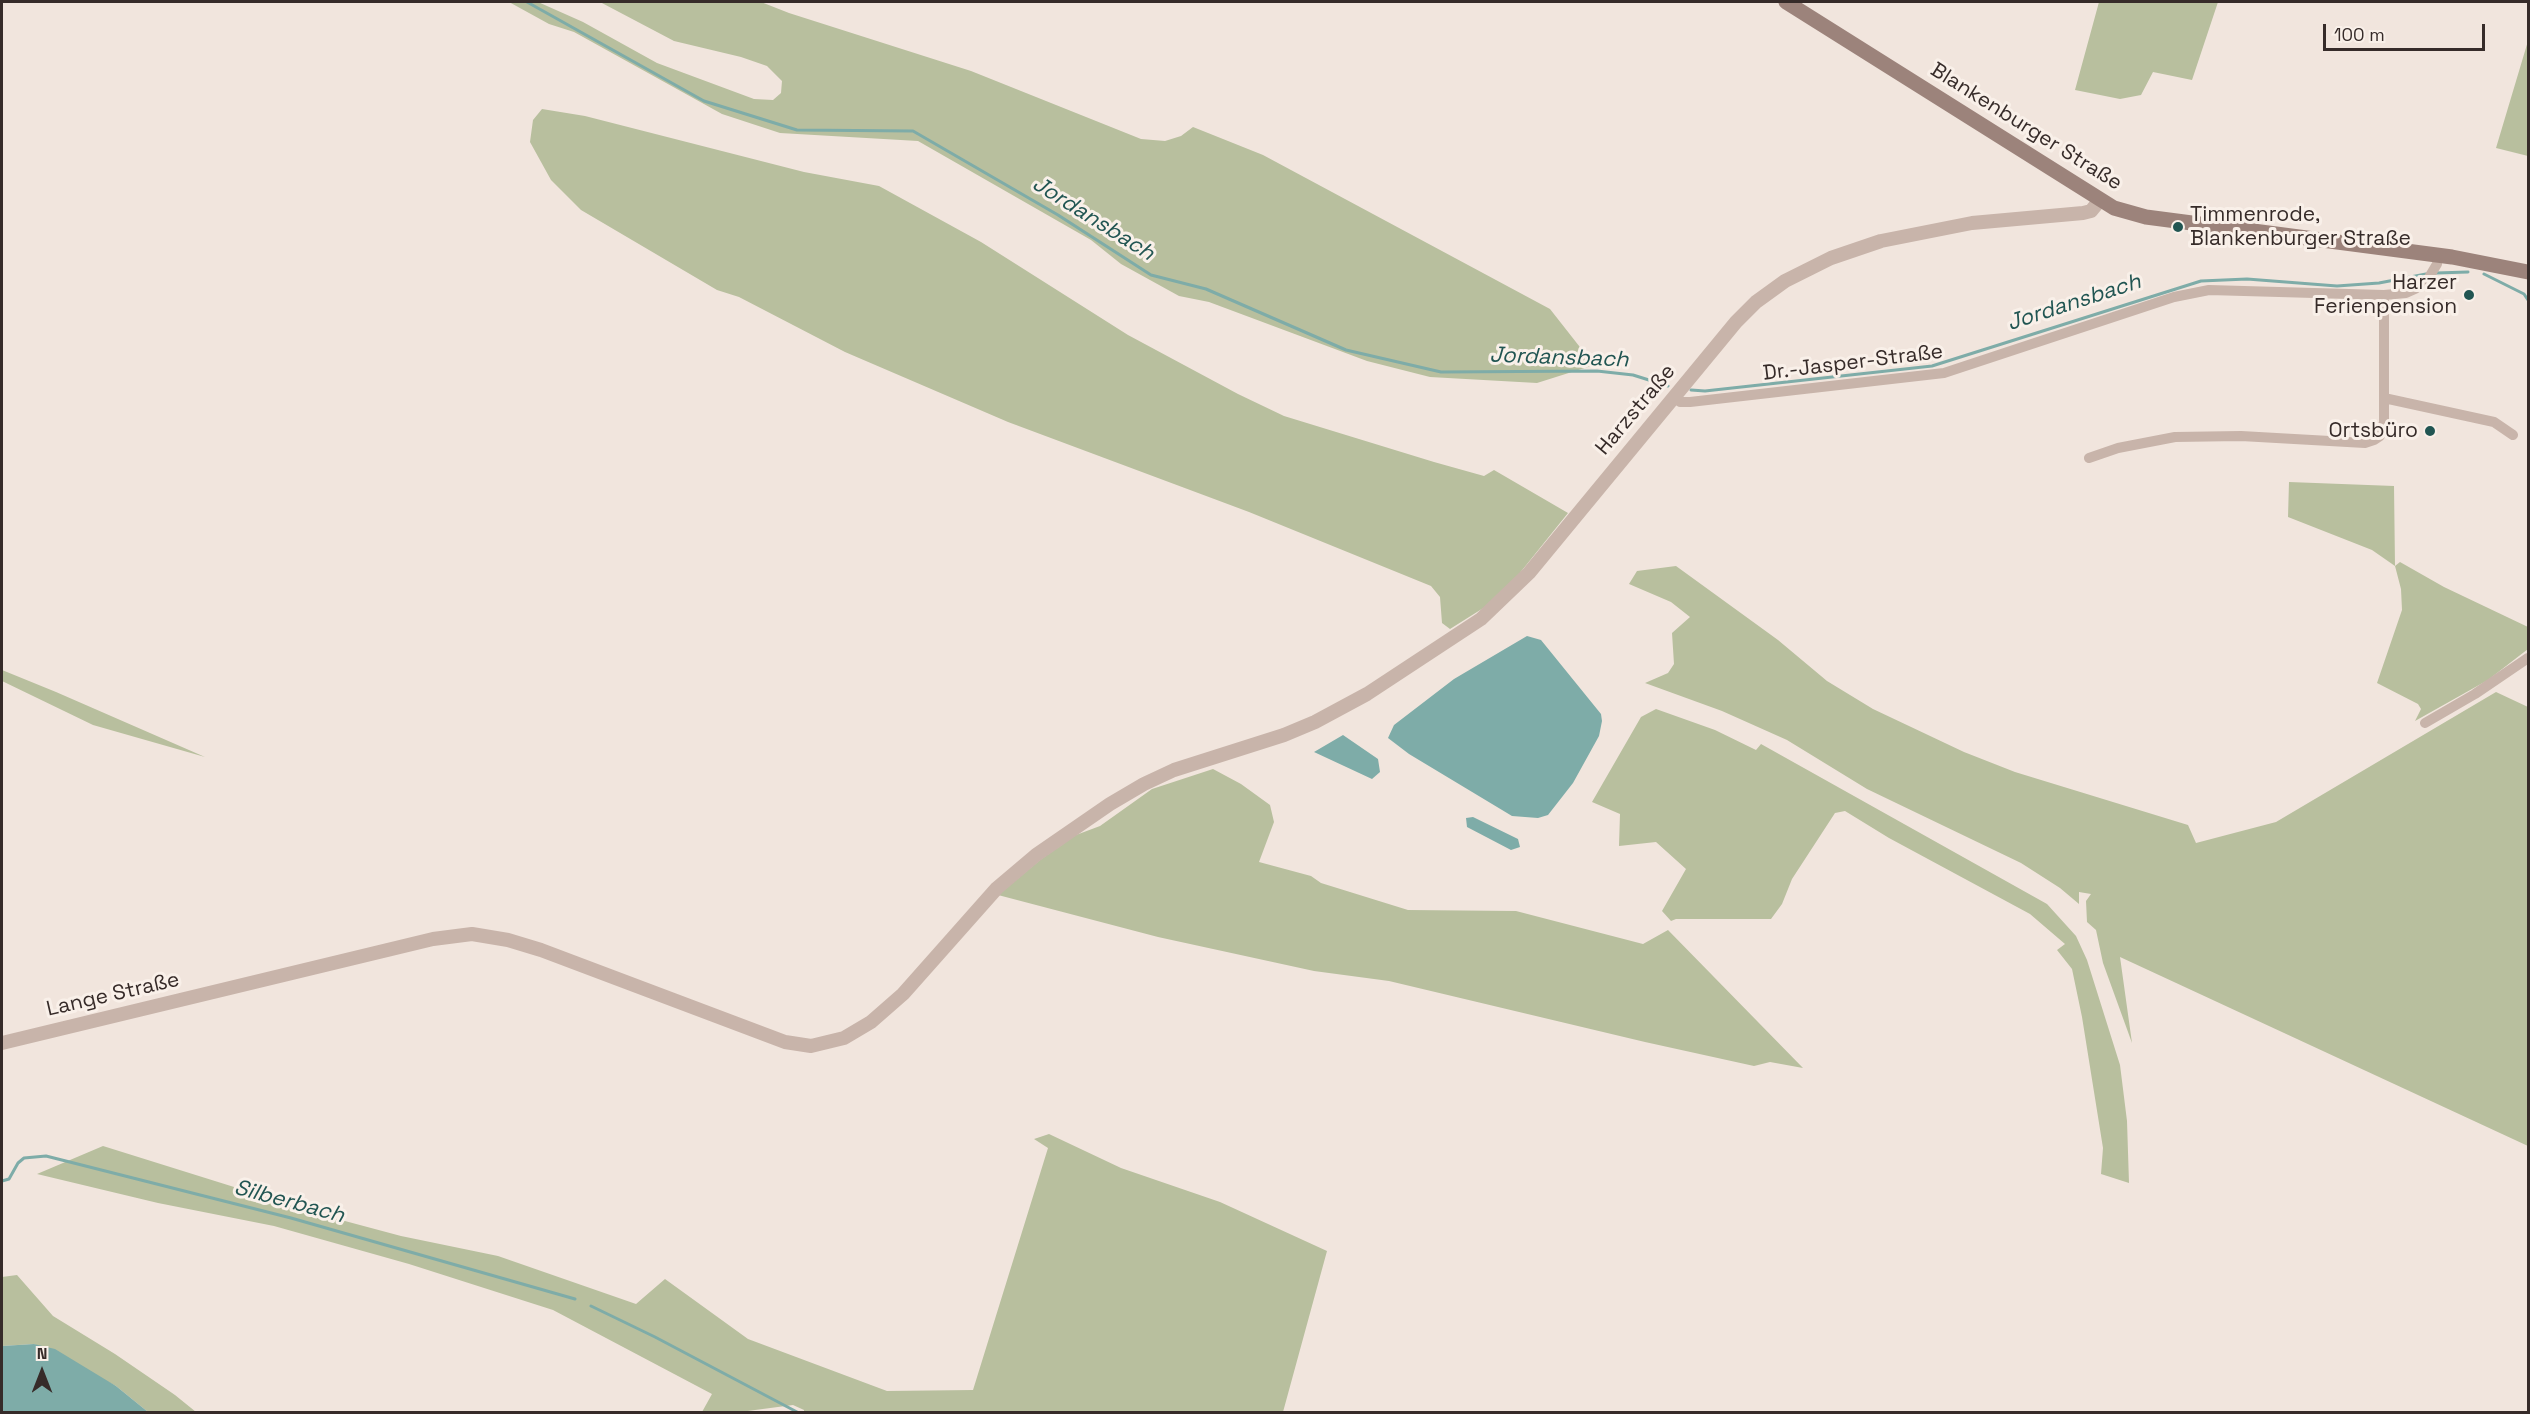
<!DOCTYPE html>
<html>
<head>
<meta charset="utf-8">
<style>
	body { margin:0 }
	#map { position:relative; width:2530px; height:1414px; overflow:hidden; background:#f1e5dd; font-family:"Space Grotesk",sans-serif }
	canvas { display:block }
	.frame { position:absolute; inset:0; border:3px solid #362b29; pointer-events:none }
	.north { position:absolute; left:12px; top:1342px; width:60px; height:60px; -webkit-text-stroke:4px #f9f0e9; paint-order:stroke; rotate:0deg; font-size:16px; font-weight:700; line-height:24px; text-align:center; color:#362b29 }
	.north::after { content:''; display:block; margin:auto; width:21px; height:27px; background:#362b29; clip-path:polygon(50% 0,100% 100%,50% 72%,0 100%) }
	.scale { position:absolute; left:2323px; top:24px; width:162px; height:27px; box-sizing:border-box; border:3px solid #362b29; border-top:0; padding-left:8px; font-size:18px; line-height:21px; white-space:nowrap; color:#362b29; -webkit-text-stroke:4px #f9f0e9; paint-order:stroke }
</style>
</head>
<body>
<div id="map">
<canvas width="2530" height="1414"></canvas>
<div class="frame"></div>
<div class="north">N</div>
<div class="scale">100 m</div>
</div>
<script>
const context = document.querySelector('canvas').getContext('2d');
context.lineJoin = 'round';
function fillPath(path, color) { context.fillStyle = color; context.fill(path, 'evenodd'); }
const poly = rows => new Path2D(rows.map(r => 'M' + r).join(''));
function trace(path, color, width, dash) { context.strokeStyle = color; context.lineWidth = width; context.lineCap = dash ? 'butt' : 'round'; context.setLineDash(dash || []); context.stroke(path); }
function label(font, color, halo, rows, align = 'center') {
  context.font = font + ' "Space Grotesk",sans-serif'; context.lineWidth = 6; context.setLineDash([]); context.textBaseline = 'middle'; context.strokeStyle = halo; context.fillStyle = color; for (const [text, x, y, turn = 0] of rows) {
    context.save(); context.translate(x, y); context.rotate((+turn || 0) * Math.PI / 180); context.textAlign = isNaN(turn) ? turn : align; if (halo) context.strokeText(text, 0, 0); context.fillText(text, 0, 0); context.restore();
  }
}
fillPath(poly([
	[509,2,538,2,583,22,657,63,754,99,773,100,781,93,782,81,767,66,741,57,674,41,600,2,761,2,789,13,971,71,1141,139,1165,141,1181,136,1193,127,1263,155,1550,309,1594,365,1537,383,1430,377,1367,361,1209,302,1179,296,1121,264,1091,240,918,141,780,133,722,114,574,32,549,24],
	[2099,2,2218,2,2192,80,2153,72,2141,95,2120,99,2075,90],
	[2528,41,2528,156,2496,148],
	[542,109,585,116,804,172,879,186,981,242,1128,335,1238,394,1284,416,1434,462,1484,476,1494,470,1568,513,1511,584,1485,607,1450,629,1442,623,1440,597,1431,586,1249,512,1008,422,845,352,739,297,717,290,581,210,551,180,530,142,533,120],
	[2289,482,2394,486,2395,566,2400,562,2444,587,2528,627,2528,649,2488,680,2415,721,2421,709,2418,704,2377,683,2402,610,2401,589,2395,566,2372,550,2288,517],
	[1676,566,1778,640,1827,681,1873,709,1964,752,2015,772,2188,825,2196,843,2276,822,2496,692,2528,707,2528,1146,2120,957,2132,1043,2103,963,2096,930,2087,922,2086,901,2091,894,2079,892,2079,904,2060,888,2021,863,1867,789,1787,740,1722,711,1645,683,1668,673,1674,664,1672,633,1690,617,1671,602,1629,584,1637,571],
	[2,670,56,692,205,757,93,725,2,681],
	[1656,709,1715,730,1756,750,1761,744,2047,904,2076,936,2087,960,2120,1065,2127,1121,2129,1183,2101,1174,2103,1148,2082,1017,2072,969,2057,950,2065,944,2030,914,1889,838,1845,811,1835,813,1792,879,1782,904,1771,919,1676,919,1671,921,1662,911,1686,869,1656,842,1619,846,1620,814,1592,802,1641,717],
	[1213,769,1241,784,1270,805,1274,822,1259,862,1311,876,1321,883,1408,910,1516,911,1643,944,1668,930,1803,1068,1770,1062,1754,1066,1645,1042,1389,981,1314,971,1158,937,998,895,1040,860,1076,835,1100,826,1152,789],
	[1049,1134,1121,1168,1220,1202,1327,1251,1283,1412,804,1412,804,1410,793,1405,740,1412,702,1412,712,1394,553,1310,409,1264,274,1226,158,1203,37,1174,103,1146,330,1217,401,1236,498,1256,636,1304,665,1279,748,1339,887,1391,973,1390,1048,1148,1034,1139],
	[17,1275,53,1316,115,1354,175,1395,196,1412,148,1412,116,1386,34,1344,2,1346,2,1277]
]), '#b8bf9e');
fillPath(poly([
	[1527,636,1541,640,1601,714,1602,721,1599,736,1573,783,1548,815,1538,818,1512,816,1409,754,1388,738,1394,725,1454,679],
	[1343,735,1378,759,1380,772,1372,779,1314,752],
	[1473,817,1518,839,1520,847,1511,850,1467,827,1466,818],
	[34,1344,55,1349,116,1386,148,1412,2,1412,2,1346]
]), '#7eaca8');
trace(poly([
	[527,2,704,101,797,130,913,131,1058,215,1151,275,1206,289,1346,350,1441,372,1597,371,1633,375,1668,386],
	[2436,273,2468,272],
	[2484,274,2524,294,2528,300],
	[1691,390,1705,391,1932,366,2201,281,2247,279,2337,286,2379,283,2426,274],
	[2,1181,9,1179,18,1163,24,1158,46,1156,291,1218,575,1299],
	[591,1306,655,1337,797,1412]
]), '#7eaca8', 3);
trace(poly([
	[1673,397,1680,402,1690,402,1944,373,2174,297,2209,290,2384,295,2406,293,2415,289,2428,279,2437,264,2438,255],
	[2384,398,2494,422,2513,435],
	[2089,458,2118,448,2175,437,2241,436,2365,443,2374,440,2380,436,2384,422,2384,295],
	[2425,723,2475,694,2528,658]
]), '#c8b4aa', 10);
trace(poly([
	[2,1043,433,939,472,934,508,940,541,950,785,1042,811,1046,844,1038,871,1022,903,994,997,888,1036,855,1110,804,1144,784,1174,770,1284,735,1315,722,1367,694,1481,619,1529,573,1736,322,1756,302,1785,281,1831,258,1881,241,1972,223,2083,213,2091,211,2100,200]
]), '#c8b4aa', 14);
trace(poly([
	[1786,2,2114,208,2146,217,2452,257,2528,272]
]), '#9c837b', 15);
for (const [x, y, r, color] of [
	[2178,227,6,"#215552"],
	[2469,295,6,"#215552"],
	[2430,431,6,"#215552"]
]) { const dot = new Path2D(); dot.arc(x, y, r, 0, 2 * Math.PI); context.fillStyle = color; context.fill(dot); trace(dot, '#f9f0e9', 2); }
label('21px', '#362b29', '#f9f0e9', [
	["Blankenburger Straße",2026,127,32],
	["Dr.-Jasper-Straße",1853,363,-7],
	["Harzstraße",1636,410,-50],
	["Lange Straße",113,995,-13]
]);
label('21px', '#362b29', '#f9f0e9', [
	["Timmenrode,",2190,215,"left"],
	["Blankenburger Straße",2190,239,"left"],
	["Harzer",2457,283],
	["Ferienpension",2457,307],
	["Ortsbüro",2418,431]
], 'right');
label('italic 22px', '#215552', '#f9f0e9', [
	["Jordansbach",1093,219,32],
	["Jordansbach",2074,303,-18],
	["Jordansbach",1559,358,2],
	["Silberbach",289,1202,15]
]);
</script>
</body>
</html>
